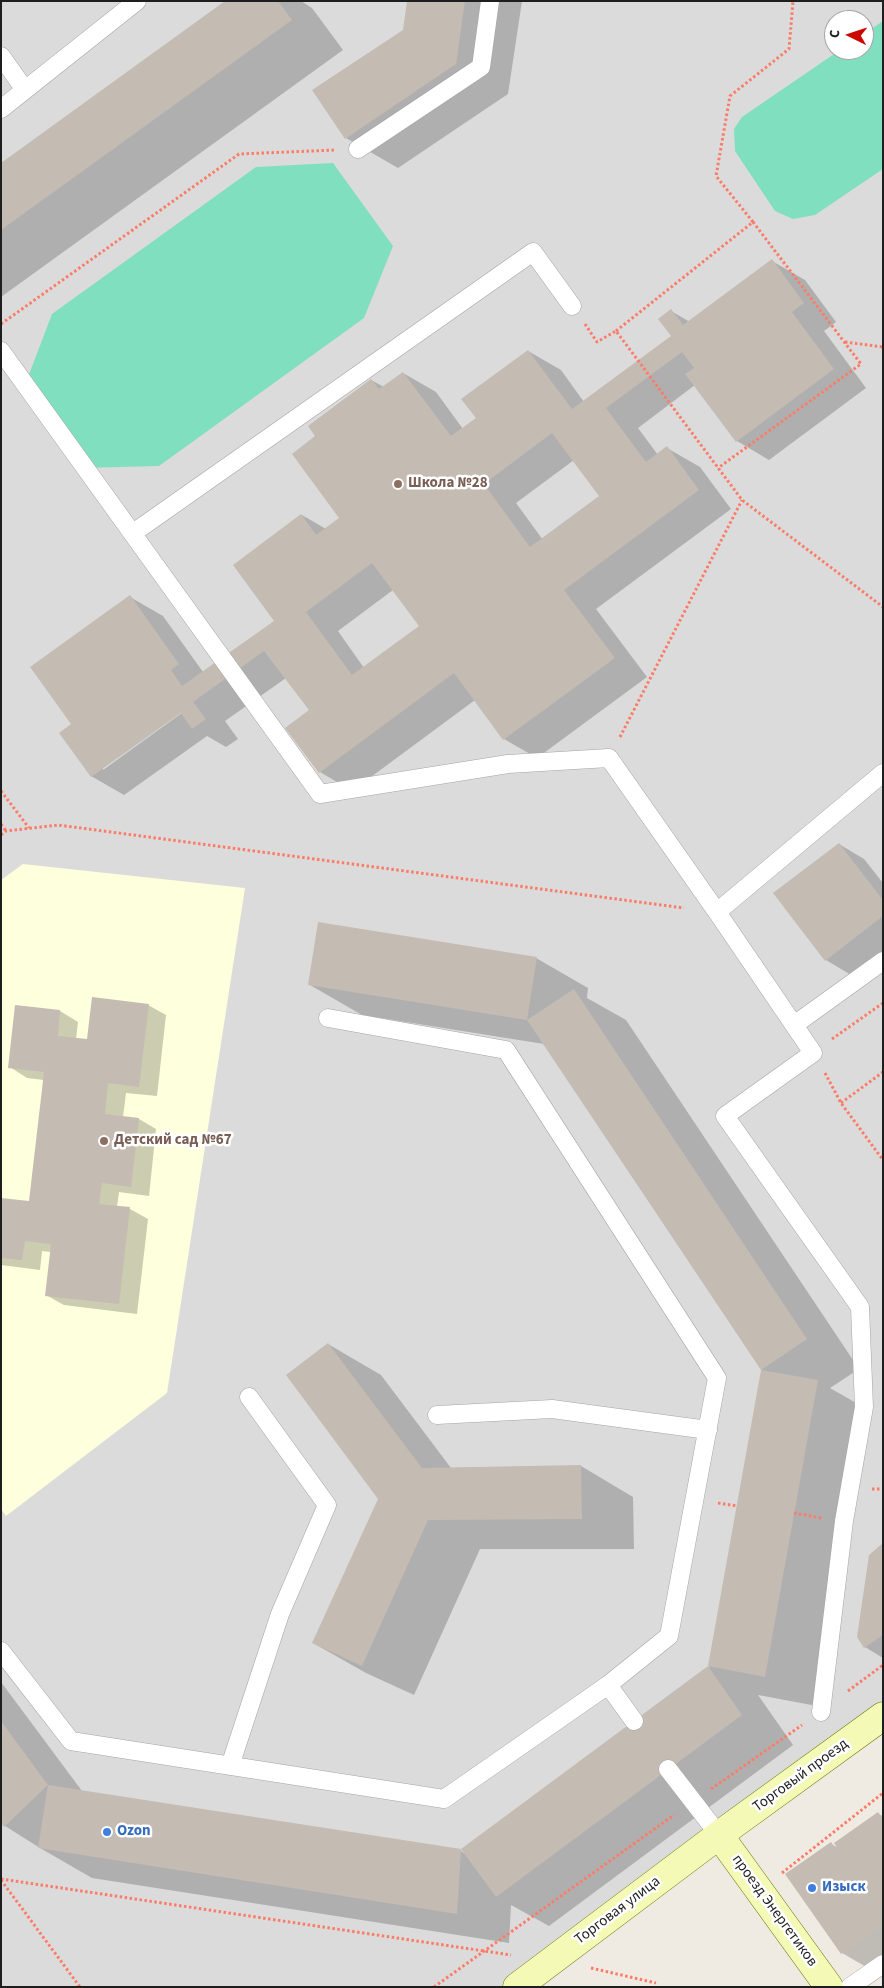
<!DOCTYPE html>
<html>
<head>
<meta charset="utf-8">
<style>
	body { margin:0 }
	#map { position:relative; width:884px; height:1988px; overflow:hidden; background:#efebe3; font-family:"Source Sans 3",sans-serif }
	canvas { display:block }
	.frame { position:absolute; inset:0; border:2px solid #1e1e1e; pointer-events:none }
	.north { position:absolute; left:824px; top:10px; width:50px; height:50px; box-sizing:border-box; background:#fff; border:1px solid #a5a5a5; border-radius:50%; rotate:274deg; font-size:14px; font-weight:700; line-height:20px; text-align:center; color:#1e1e1e }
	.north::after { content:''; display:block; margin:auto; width:18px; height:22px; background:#cb0700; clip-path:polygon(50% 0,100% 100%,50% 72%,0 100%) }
</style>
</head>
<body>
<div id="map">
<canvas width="884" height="1988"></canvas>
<div class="frame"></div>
<div class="north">С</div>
</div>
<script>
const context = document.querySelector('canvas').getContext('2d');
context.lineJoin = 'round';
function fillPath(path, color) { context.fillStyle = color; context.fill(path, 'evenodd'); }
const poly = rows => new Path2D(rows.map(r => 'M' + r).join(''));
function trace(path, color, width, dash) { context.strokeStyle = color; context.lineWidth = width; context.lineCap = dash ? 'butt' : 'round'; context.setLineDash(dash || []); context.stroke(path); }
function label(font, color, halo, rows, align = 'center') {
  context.font = font + ' "Source Sans 3",sans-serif'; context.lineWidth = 5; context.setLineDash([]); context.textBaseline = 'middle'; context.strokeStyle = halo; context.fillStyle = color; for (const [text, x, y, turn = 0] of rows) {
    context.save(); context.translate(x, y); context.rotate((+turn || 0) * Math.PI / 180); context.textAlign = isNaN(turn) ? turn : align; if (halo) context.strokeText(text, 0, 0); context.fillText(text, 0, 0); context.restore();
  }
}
fillPath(poly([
	[1,1,883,1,883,1707,502,1987,1,1987],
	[834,20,864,20,864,50,834,50]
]), '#dcdbdb');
fillPath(poly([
	[23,864,245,888,167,1393,6,1516,1,1509,1,880]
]), '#feffdc');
fillPath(poly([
	[883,21,883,169,815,215,793,219,775,211,735,151,734,129,742,117,840,50,864,50,864,34],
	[333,163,393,246,364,318,159,466,84,468,25,385,52,314,256,167]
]), '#80dfbe');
fillPath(poly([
	[227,1,301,1,312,8,343,50,1,297,1,164],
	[408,1,522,1,508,94,398,168,346,138,404,30],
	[772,261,805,280,836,322,824,331,866,388,769,460,737,441,695,385,638,428,658,455,667,448,700,467,731,509,596,609,647,677,537,758,504,739,475,700,352,791,320,772,310,711,286,678,225,721,238,739,226,747,207,736,124,795,91,776,73,724,130,597,163,616,203,672,276,621,302,515,326,529,340,518,317,437,371,380,384,387,403,373,436,392,463,429,477,418,528,351,561,370,584,402,672,336,671,311,690,322],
	[574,460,601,497,543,540,516,503],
	[393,590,420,626,364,668,338,631],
	[185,708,186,710,103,770,103,767],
	[839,844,864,859,883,883,883,951,851,975,826,960],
	[536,958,588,988,587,998,626,1020,859,1369,830,1388,870,1411,817,1706,758,1695,793,1745,549,1926,511,1905,509,1943,92,1878,40,1848,5,1826,1,1821,1,1682,82,1791,460,1850,465,1854,463,1849,709,1667,762,1370,544,1044,362,1015,310,985],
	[148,1005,166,1015,157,1096,126,1093,123,1117,139,1119,156,1129,149,1196,119,1192,117,1207,130,1209,148,1219,137,1314,64,1305,46,1295,51,1252,42,1251,40,1270,1,1265,1,1199,30,1202,44,1080,27,1078,10,1067,16,1006,60,1011,78,1022,76,1039,88,1041],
	[328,1344,381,1375,451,1468,581,1466,633,1497,634,1549,480,1549,414,1695,366,1673,313,1643,379,1499],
	[883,1544,883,1658,865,1647],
	[878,1814,883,1816,883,1958,868,1968,842,1953,787,1874,831,1844,839,1848]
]), '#0003');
fillPath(poly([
	[225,1,278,1,292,20,1,230,1,163],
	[407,1,465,1,456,64,345,139,312,90,403,30],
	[772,259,804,303,792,312,834,369,736,442,685,374,694,368,682,352,606,408,646,462,667,446,699,490,564,590,615,658,503,740,454,673,319,773,285,728,309,710,264,651,193,702,206,719,192,729,181,713,91,777,59,733,71,724,30,667,130,595,179,664,171,670,182,686,274,621,233,565,301,514,316,535,339,518,292,454,315,436,308,426,371,379,379,389,403,372,451,436,476,418,461,399,528,350,572,409,671,336,658,319,671,309,683,325],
	[552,433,599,496,530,547,484,484],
	[372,563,419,626,352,675,306,612],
	[839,843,883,900,883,916,825,961,773,893],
	[318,922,537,957,527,1020,308,985],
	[574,989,807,1339,761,1370,527,1020],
	[92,997,149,1004,139,1087,108,1083,105,1114,139,1118,131,1187,102,1183,99,1204,130,1207,119,1304,45,1296,51,1244,25,1241,22,1260,1,1258,1,1198,29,1201,44,1072,8,1068,15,1005,60,1010,58,1036,87,1039],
	[328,1343,422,1468,581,1465,582,1519,428,1520,362,1666,312,1643,378,1499,286,1375],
	[761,1370,818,1380,765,1677,708,1666],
	[883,1543,883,1635,864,1648,857,1637,869,1555],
	[708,1666,742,1715,496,1897,461,1849],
	[1,1721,48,1785,4,1827,1,1823],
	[48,1785,461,1849,457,1914,38,1848],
	[878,1812,883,1819,883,1914,834,1843],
	[831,1842,883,1917,883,1926,841,1954,785,1874]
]), '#c4bbb3');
const lane = poly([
	[1,56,25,90],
	[1,109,137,1],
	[358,149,481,67,490,1],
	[1,351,320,794,508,764,609,758,717,912],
	[133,533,533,252,572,306],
	[794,1025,883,961],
	[437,1415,552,1409,708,1430],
	[1,1651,71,1741,444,1799,608,1685,669,1636,717,1378,506,1050,328,1018],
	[608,1685,634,1721],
	[821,1712,844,1521,864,1407,860,1307,725,1116,813,1053,717,912,883,773],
	[230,1766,280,1614,327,1505,249,1397],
	[668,1769,719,1835],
	[850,1987,883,1964]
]);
const secondary = poly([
	[719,1835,829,1987],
	[517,1987,719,1835,883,1716]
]);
trace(lane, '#a5a5a5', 19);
trace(secondary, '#667604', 29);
trace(poly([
	[753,222,716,176,730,96,789,49,793,1],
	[1,324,239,154,335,150],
	[585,324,597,342,616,331,742,500,883,607],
	[616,331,753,222,861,364,718,468],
	[845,342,883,347],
	[620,737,742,500],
	[1,791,29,828],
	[1,824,6,831],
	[1,835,6,831,58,825,684,908],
	[832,1039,883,1003],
	[825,1073,841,1103,883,1160],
	[841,1103,883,1072],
	[872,1489,883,1489],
	[718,1503,737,1506],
	[794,1513,821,1518],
	[848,1691,883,1665],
	[711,1789,802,1725],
	[782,1873,883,1793],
	[1,1879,511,1955],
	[1,1880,80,1987],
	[591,1968,656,1983],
	[434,1987,674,1815]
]), '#fb7c68', 3, [2.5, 2.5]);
trace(lane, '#fff', 18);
trace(secondary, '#f4fab6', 28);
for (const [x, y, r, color] of [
	[398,484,5,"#8d6e63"],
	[104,1141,5,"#8d6e63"],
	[107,1832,5,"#3f7fe0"],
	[812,1888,5,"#3f7fe0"]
]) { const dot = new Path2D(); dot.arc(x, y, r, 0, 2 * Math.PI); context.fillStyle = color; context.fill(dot); trace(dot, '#fff', 2); }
label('bold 15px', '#785e54', '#fff', [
	["Школа №28",408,484],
	["Детский сад №67",114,1141]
], 'left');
label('15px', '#1e1e1e', '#fff', [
	["Торговый проезд",801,1776,-36],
	["Торговая улица",618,1911,-37],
	["проезд Энергетиков",774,1911,54]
]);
label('bold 15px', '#366cbe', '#fff', [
	["Ozon",117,1832],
	["Изыск",822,1888]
], 'left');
</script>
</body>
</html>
